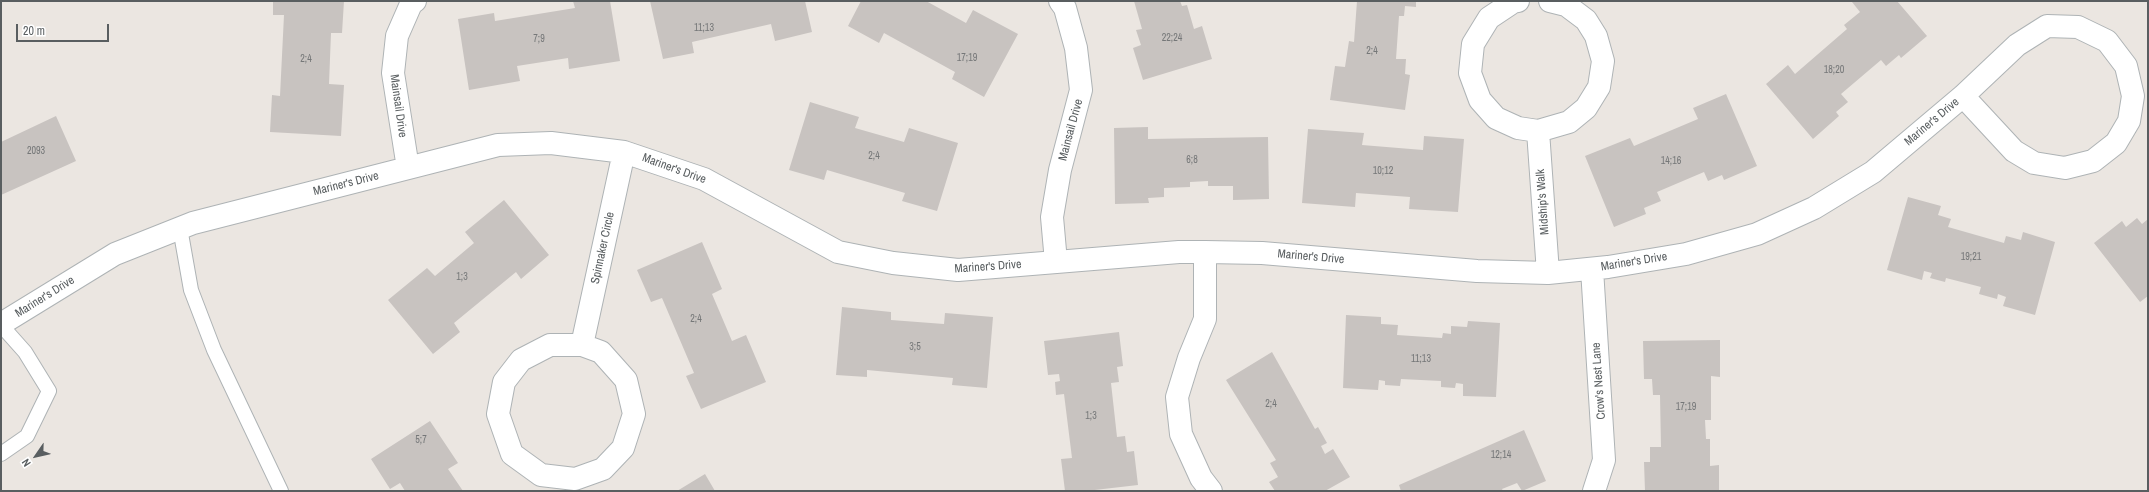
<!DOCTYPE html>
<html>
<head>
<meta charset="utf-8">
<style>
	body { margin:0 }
	#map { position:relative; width:2149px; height:492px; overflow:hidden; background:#ebe6e1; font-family:"Archivo Narrow",sans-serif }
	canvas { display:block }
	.frame { position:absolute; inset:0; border:2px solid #595e60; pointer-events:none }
	.north { position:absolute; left:16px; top:436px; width:40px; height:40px; -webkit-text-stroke:3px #fff; paint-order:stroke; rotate:236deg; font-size:11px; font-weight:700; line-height:16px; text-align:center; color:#595e60 }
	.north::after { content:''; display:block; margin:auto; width:14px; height:18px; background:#595e60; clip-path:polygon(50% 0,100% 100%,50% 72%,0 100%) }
	.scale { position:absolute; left:16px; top:24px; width:93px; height:18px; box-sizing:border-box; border:2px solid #595e60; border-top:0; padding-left:5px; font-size:12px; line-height:14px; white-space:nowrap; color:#595e60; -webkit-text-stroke:3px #fff; paint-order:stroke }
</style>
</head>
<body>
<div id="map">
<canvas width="2149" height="492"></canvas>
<div class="frame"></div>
<div class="north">N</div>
<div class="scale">20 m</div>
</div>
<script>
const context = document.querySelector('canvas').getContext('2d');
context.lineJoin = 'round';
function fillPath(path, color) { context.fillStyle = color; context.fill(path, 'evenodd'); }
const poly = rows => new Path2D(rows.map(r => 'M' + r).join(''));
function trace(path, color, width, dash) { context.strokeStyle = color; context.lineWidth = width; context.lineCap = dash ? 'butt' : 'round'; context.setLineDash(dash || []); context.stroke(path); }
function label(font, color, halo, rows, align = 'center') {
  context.font = font + ' "Archivo Narrow",sans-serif'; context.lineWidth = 3; context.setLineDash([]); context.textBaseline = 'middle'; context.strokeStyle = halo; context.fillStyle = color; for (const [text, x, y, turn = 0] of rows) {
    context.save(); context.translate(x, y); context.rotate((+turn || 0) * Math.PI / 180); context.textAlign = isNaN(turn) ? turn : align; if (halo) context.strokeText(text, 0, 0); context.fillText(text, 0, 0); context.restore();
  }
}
fillPath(poly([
	[273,1,344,1,342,33,331,33,329,84,344,85,341,136,270,132,272,95,280,96,284,15,273,15],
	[573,1,610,1,620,61,569,69,568,58,517,66,520,81,469,90,458,19,494,13,495,21,575,8],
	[650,1,805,1,812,32,775,41,771,24,692,42,694,53,663,59],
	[861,1,926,1,966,23,973,10,1018,34,984,97,952,79,955,72,884,33,879,43,848,26],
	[1134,1,1180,1,1182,6,1187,5,1194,29,1202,26,1212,59,1143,80,1133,48,1141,45,1136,30,1142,29],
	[1357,1,1416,1,1416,7,1405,6,1404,16,1399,16,1396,59,1406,59,1405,74,1410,75,1405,110,1330,100,1335,66,1345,67,1349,41,1354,42],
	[1853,1,1897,1,1927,36,1901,58,1899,55,1886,66,1881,60,1841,94,1848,102,1836,112,1839,116,1813,139,1766,84,1788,65,1795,74,1847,29,1844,25,1860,12,1852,2],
	[1726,94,1757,166,1724,180,1722,175,1708,181,1704,172,1657,192,1661,201,1644,208,1646,214,1614,227,1585,156,1630,138,1634,146,1698,119,1693,108],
	[810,102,859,117,855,128,904,142,909,128,958,143,937,211,902,201,905,193,827,170,824,180,789,170],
	[56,116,76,161,1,195,1,142],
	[1148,127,1148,139,1268,137,1269,199,1233,200,1233,186,1208,186,1208,181,1190,182,1190,187,1164,188,1164,197,1148,198,1149,203,1115,204,1114,128],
	[1308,129,1364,133,1362,145,1423,150,1424,136,1464,139,1458,212,1409,209,1410,197,1356,193,1355,207,1302,203],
	[1908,197,1941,206,1938,215,1951,219,1948,227,2004,243,2006,236,2021,240,2023,232,2055,242,2035,315,2003,306,2006,297,1998,294,1997,299,1979,294,1981,287,1946,278,1945,282,1930,278,1932,273,1924,271,1922,280,1887,270],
	[504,200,549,255,521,279,516,272,454,323,460,332,433,354,388,300,427,268,435,276,474,243,465,232],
	[2137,218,2142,224,2148,219,2148,296,2140,302,2094,243,2122,221,2126,227],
	[702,242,722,289,712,294,732,341,746,335,766,382,701,409,686,376,694,373,662,298,651,302,637,270],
	[842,307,891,312,891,320,944,324,945,313,993,317,987,388,952,385,953,378,867,370,867,377,836,375],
	[1346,315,1381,317,1381,324,1398,325,1397,335,1442,338,1443,333,1451,334,1451,326,1467,327,1468,321,1500,323,1496,397,1463,396,1463,384,1456,383,1455,388,1441,387,1441,381,1401,379,1400,386,1385,385,1385,381,1379,380,1378,390,1343,388],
	[1119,332,1123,366,1117,367,1119,382,1111,383,1117,437,1125,436,1127,452,1134,451,1138,485,1086,491,1065,491,1061,459,1072,458,1064,394,1056,395,1055,382,1060,381,1059,374,1048,375,1044,341],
	[1720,340,1720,377,1711,376,1711,420,1705,420,1706,439,1710,439,1710,466,1719,465,1719,491,1645,491,1644,462,1650,462,1650,447,1661,447,1660,395,1653,395,1652,379,1644,379,1643,341],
	[1272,352,1315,429,1318,427,1327,443,1321,446,1325,454,1333,449,1350,477,1325,491,1275,491,1269,482,1278,477,1270,463,1276,460,1226,380],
	[430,421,458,463,448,469,463,491,405,491,400,483,390,489,371,459],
	[1524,430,1546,481,1522,491,1517,483,1502,489,1503,491,1401,491,1399,485],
	[705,474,715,491,677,491]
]), '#c8c3c0');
const lane = poly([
	[180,228,191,290,214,350,281,491],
	[1,325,25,352,49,391,27,436,1,454]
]);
const street = poly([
	[1518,1,1513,2,1489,18,1473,44,1470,73,1480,100,1496,118,1518,128,1538,131,1569,122,1586,108,1599,87,1603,61,1596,36,1586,20,1566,5,1550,1],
	[1538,131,1548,273],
	[408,168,393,73,397,36,411,4,415,1],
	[1205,252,1205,319,1189,358,1177,397,1181,434,1201,478,1211,491],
	[1056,262,1052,217,1060,170,1081,90,1076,48,1065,8,1060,1],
	[1592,269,1604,460,1594,491],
	[1,324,115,254,193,223,498,145,551,143,624,152,704,179,838,252,893,263,958,270,1179,252,1205,252,1262,253,1477,271,1548,273,1608,267,1686,254,1757,234,1814,208,1873,172,1963,96,2017,45,2047,26,2078,27,2107,41,2126,66,2133,96,2129,121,2116,143,2093,161,2065,168,2034,163,2014,151,1963,96],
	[582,345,601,352,626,380,634,414,623,448,603,469,575,479,541,475,512,454,498,414,504,382,521,360,550,345,582,345,624,152]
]);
trace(lane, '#aeb3b5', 16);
trace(street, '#aeb3b5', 24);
trace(lane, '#fff', 14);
trace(street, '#fff', 22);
label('10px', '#757778', null, [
	["11;13",704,28],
	["22;24",1172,38],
	["7;9",539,39],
	["2;4",1372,51],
	["17;19",967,58],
	["2;4",306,59],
	["18;20",1834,70],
	["2093",36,151],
	["2;4",874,156],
	["6;8",1192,160],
	["14;16",1671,161],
	["10;12",1383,171],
	["19;21",1971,257],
	["1;3",462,277],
	["2;4",696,319],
	["3;5",915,347],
	["11;13",1421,359],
	["2;4",1271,404],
	["17;19",1686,407],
	["1;3",1091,416],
	["5;7",421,440],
	["12;14",1501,455]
]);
label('12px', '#595e60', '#fff', [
	["Mainsail Drive",398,106,82],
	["Mariner's Drive",1932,122,-40],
	["Mainsail Drive",1071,130,-75],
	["Mariner's Drive",674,169,20],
	["Mariner's Drive",346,184,-14],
	["Midship's Walk",1543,202,-94],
	["Spinnaker Circle",603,248,-78],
	["Mariner's Drive",1311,257,5],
	["Mariner's Drive",1634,262,-9],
	["Mariner's Drive",988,267,-4],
	["Mariner's Drive",45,297,-32],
	["Crow's Nest Lane",1599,381,-94]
]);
</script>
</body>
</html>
